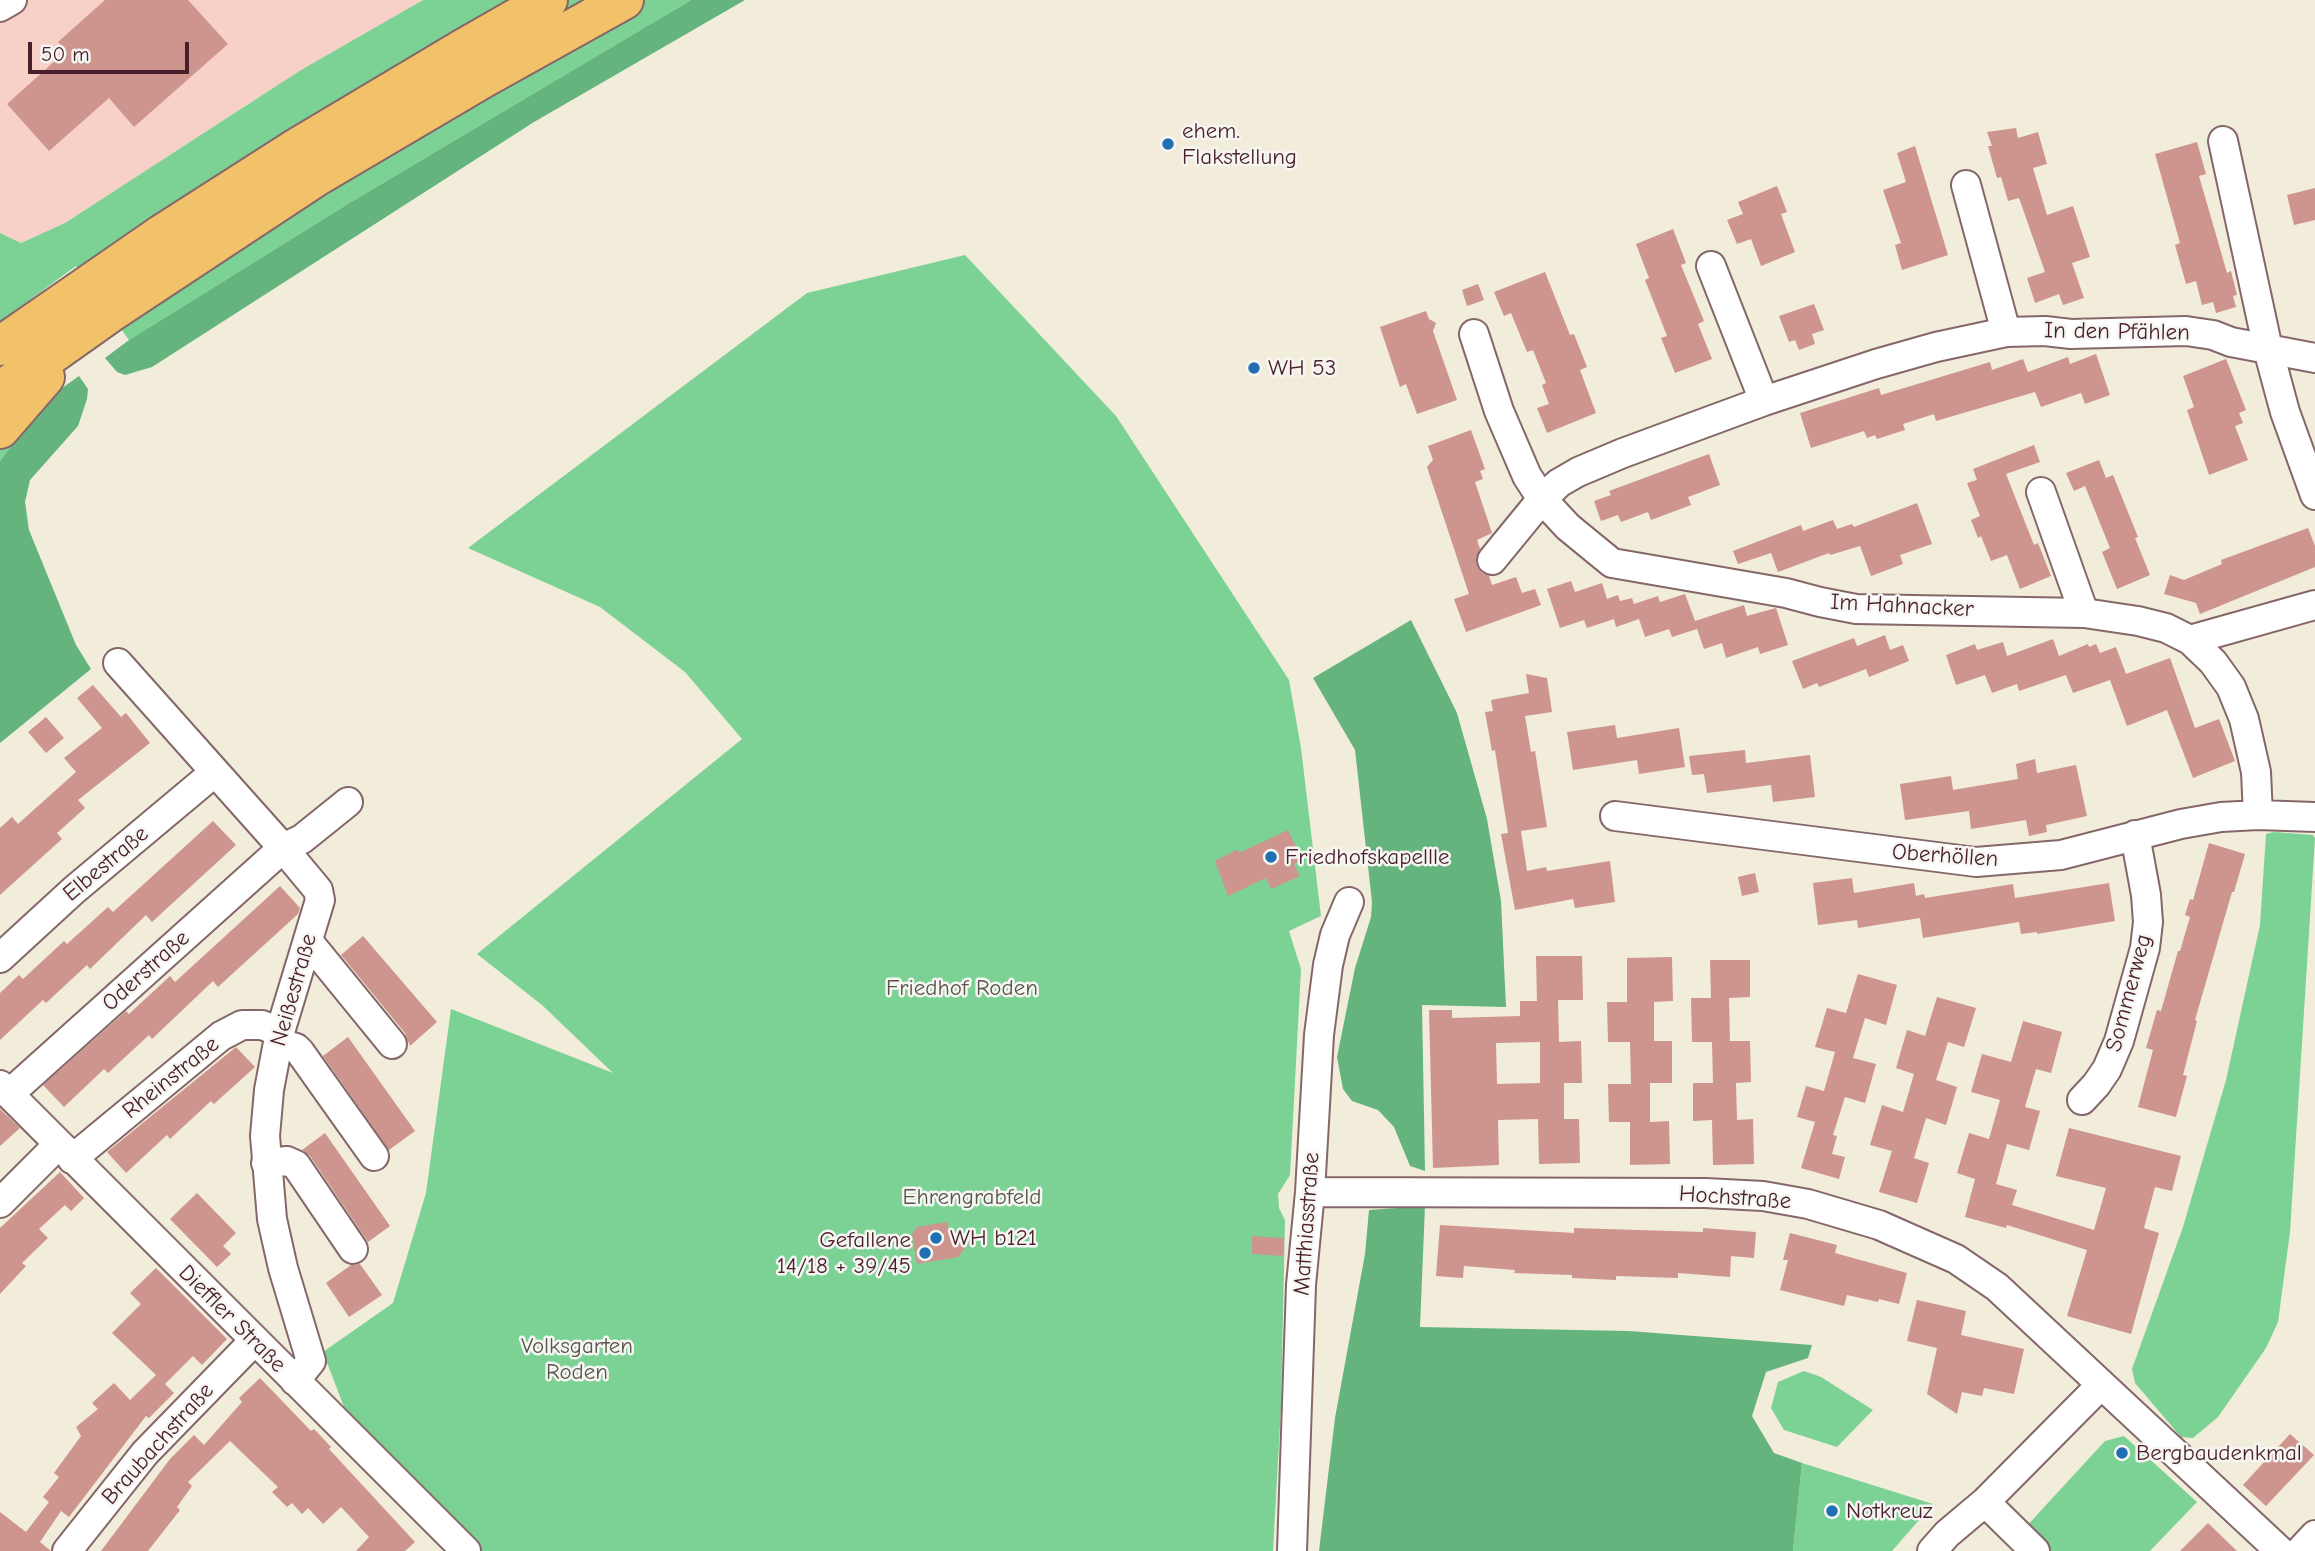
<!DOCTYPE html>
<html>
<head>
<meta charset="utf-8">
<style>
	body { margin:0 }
	#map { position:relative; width:2315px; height:1551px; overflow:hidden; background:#f2ecdb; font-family:"Comic Neue",sans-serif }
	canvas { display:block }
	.scale { position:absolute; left:28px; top:42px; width:161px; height:32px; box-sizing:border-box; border:4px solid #4a1f2b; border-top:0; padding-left:9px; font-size:21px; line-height:24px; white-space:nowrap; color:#4a1f2b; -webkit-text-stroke:5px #f6f6f2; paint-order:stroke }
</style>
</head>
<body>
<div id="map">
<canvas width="2315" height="1551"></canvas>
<div class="scale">50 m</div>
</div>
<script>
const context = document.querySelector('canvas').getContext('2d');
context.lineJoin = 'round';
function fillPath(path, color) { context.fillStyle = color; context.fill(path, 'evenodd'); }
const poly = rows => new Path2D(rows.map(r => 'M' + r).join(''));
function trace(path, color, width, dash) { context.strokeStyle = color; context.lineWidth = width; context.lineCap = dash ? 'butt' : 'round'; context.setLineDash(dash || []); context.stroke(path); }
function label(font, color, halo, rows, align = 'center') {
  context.font = font + ' "Comic Neue",sans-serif'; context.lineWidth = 5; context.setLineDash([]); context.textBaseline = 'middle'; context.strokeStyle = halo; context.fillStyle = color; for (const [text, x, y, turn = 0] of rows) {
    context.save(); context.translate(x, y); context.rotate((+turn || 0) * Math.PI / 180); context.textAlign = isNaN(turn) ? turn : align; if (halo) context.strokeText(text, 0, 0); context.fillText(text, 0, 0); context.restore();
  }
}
fillPath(poly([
	[0,0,423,0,301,70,65,223,21,243,0,233]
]), '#f7d1c7');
fillPath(poly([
	[423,0,691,0,351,202,129,340,76,266,5,318,16,334,37,411,0,461,0,233,21,243,65,223,301,70],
	[965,255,1116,416,1289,680,1301,748,1321,916,1289,931,1301,969,1290,1175,1278,1194,1279,1208,1285,1220,1281,1407,1273,1551,480,1551,349,1420,323,1352,393,1303,426,1193,451,1009,613,1073,542,1005,477,954,742,739,685,672,600,607,468,548,807,293],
	[2274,832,2313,835,2315,838,2290,1232,2278,1322,2266,1348,2218,1417,2193,1438,2181,1437,2135,1383,2132,1369,2183,1227,2226,1080,2260,925,2266,834],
	[1804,1371,1821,1377,1873,1410,1837,1447,1784,1430,1771,1408,1778,1382],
	[2124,1436,2197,1502,2150,1551,2045,1551,2023,1530,2105,1441],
	[1802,1463,1933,1504,1892,1551,1793,1551]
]), '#7cd295');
fillPath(poly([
	[691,0,745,0,534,122,152,367,125,375,117,372,105,358,129,340,351,202],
	[79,376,88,389,87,399,78,426,30,480,25,502,29,530,76,645,91,669,0,743,0,461,37,411,58,391],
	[1411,620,1457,713,1487,819,1501,901,1506,1007,1422,1005,1425,1171,1410,1166,1394,1127,1378,1110,1352,1101,1343,1089,1337,1057,1355,968,1371,917,1372,902,1355,750,1313,678],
	[1425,1206,1420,1327,1629,1331,1812,1345,1808,1358,1766,1372,1752,1416,1774,1453,1802,1463,1793,1551,1319,1551,1335,1418,1365,1254,1369,1210]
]), '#65b47e');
fillPath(poly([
	[105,0,188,0,228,44,134,127,109,98,49,151,7,104,66,51,58,42],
	[2016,128,2018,138,2038,132,2047,164,2033,168,2047,215,2073,206,2090,257,2072,263,2084,298,2063,305,2059,294,2035,303,2027,278,2045,272,2019,198,2008,201,2001,177,1997,178,1988,146,1992,146,1987,132],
	[2197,142,2206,174,2199,176,2227,273,2231,271,2237,295,2233,296,2236,307,2216,313,2213,302,2202,305,2196,281,2186,284,2175,245,2180,243,2155,154],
	[1915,146,1948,255,1902,270,1895,245,1901,243,1883,190,1906,182,1897,153],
	[1777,186,1787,212,1781,214,1795,252,1761,266,1751,239,1737,244,1727,220,1743,214,1738,202],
	[2315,188,2315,220,2294,225,2287,195],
	[1673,229,1686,263,1681,265,1704,321,1698,324,1712,359,1675,373,1661,338,1667,336,1645,280,1649,278,1636,244],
	[1545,272,1570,335,1574,334,1587,367,1580,370,1596,413,1547,433,1537,408,1549,404,1542,385,1546,383,1533,350,1527,352,1511,313,1504,316,1494,292],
	[1478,284,1484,300,1467,306,1462,290],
	[1814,304,1824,330,1812,334,1815,344,1799,350,1795,340,1789,342,1779,316],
	[1426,311,1429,319,1436,323,1433,331,1457,400,1417,414,1406,384,1400,387,1380,327],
	[2096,354,2110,395,2085,404,2081,393,2041,407,2035,392,1936,421,1934,414,1903,424,1905,430,1877,439,1875,435,1867,438,1864,431,1811,448,1800,413,1879,388,1881,395,1990,362,1992,370,2023,359,2028,372,2068,357,2070,364],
	[2226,359,2246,410,2239,413,2243,423,2235,426,2248,460,2209,475,2187,410,2194,407,2183,376],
	[1471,430,1485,469,1480,471,1483,479,1475,482,1492,533,1477,540,1480,549,1476,557,1477,566,1482,573,1489,576,1492,585,1516,577,1522,593,1535,589,1541,605,1466,632,1454,599,1469,594,1427,467,1433,460,1428,446],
	[2034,445,2040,462,2006,474,2034,545,2038,543,2051,576,2020,589,2007,555,1991,561,1981,536,1978,538,1971,520,1980,516,1967,483,1977,480,1973,469],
	[1709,454,1720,485,1688,497,1691,505,1651,520,1648,512,1621,522,1618,515,1601,521,1594,501,1611,495,1609,491],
	[2099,460,2106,478,2113,475,2138,537,2135,538,2150,575,2117,589,2102,552,2110,548,2085,486,2074,491,2066,473],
	[1917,503,1932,544,1900,555,1903,564,1871,576,1860,546,1830,555,1829,553,1778,572,1771,553,1738,564,1733,551,1801,525,1803,531,1833,520,1837,529,1852,524,1854,527],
	[2308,528,2315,546,2315,567,2200,614,2196,603,2164,594,2170,575,2184,580,2222,564,2221,560],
	[1571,581,1575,592,1602,583,1607,599,1618,595,1620,601,1632,598,1634,604,1658,596,1660,602,1685,594,1695,621,1744,605,1747,616,1776,608,1788,645,1760,654,1758,647,1726,658,1722,643,1704,649,1697,629,1672,637,1669,629,1645,637,1639,619,1616,627,1614,619,1587,628,1584,620,1560,628,1547,589],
	[1885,635,1890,650,1903,645,1909,661,1869,677,1866,669,1819,687,1817,683,1803,689,1792,661,1854,638,1857,646],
	[2053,639,2059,656,2088,644,2089,647,2096,644,2100,653,2116,647,2126,674,2170,658,2195,728,2219,719,2235,761,2193,778,2167,710,2127,726,2110,680,2073,693,2066,675,2019,691,2017,684,1992,693,1985,675,1956,685,1946,655,1975,644,1977,650,2003,642,2007,656],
	[1526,674,1547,678,1552,712,1525,716,1531,752,1535,751,1547,827,1521,831,1527,871,1546,867,1547,871,1610,861,1615,902,1575,908,1573,899,1515,910,1501,834,1508,833,1495,750,1492,751,1485,712,1493,711,1491,700,1529,693],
	[93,685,121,717,126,713,150,743,78,800,85,808,57,833,62,839,0,895,0,828,12,817,18,824,76,772,64,758,102,728,77,698],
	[46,717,64,738,46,753,28,732],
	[1615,725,1617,738,1679,728,1685,767,1639,774,1637,760,1573,770,1567,732],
	[1745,750,1746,763,1810,755,1815,797,1773,802,1771,785,1707,793,1704,774,1692,775,1689,756],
	[2035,759,2037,773,2076,765,2087,816,2046,825,2047,832,2029,836,2026,820,1971,829,1969,811,1905,820,1900,784,1951,776,1953,790,2018,779,2016,764],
	[213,821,236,845,152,922,146,915,90,969,87,965,46,1003,43,1000,0,1040,0,993,19,975,23,979,64,941,67,944,108,907,113,912],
	[1288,830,1302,860,1294,864,1300,876,1271,889,1266,878,1228,896,1215,861,1238,849,1239,853],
	[2209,843,2245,854,2234,892,2232,892,2195,1020,2197,1021,2183,1075,2187,1076,2176,1117,2138,1107,2153,1050,2146,1048,2157,1010,2161,1011,2178,951,2180,951,2190,917,2185,915,2190,899,2193,900],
	[1755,873,1759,892,1742,896,1738,877],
	[1852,878,1854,893,1914,883,1916,896,1924,894,1925,898,2013,884,2015,898,2109,883,2115,921,2037,934,2037,932,2021,934,2019,922,1923,938,1920,918,1858,928,1857,920,1818,925,1813,883],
	[280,886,300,908,298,914,218,987,213,981,152,1039,149,1035,108,1073,104,1069,64,1107,43,1085,126,1011,129,1014,170,976,175,982],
	[363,936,437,1022,410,1046,405,1033,341,955],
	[1536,956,1582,956,1583,1000,1558,1000,1559,1042,1581,1041,1582,1083,1564,1083,1564,1119,1579,1119,1580,1163,1539,1164,1538,1119,1498,1120,1499,1165,1433,1168,1429,1010,1452,1010,1452,1018,1520,1016,1520,1001,1537,1001],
	[1540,1042,1540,1083,1497,1084,1496,1043],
	[1672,957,1673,1001,1654,1002,1654,1041,1672,1041,1672,1083,1650,1083,1650,1122,1669,1121,1670,1164,1630,1165,1630,1122,1609,1122,1608,1084,1631,1084,1630,1042,1608,1042,1607,1002,1627,1002,1627,958],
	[1710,960,1750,960,1750,997,1729,998,1730,1041,1750,1041,1751,1082,1736,1083,1737,1120,1753,1119,1754,1164,1713,1165,1712,1120,1693,1121,1693,1083,1713,1083,1712,1042,1692,1042,1691,998,1711,998],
	[1858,974,1897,985,1886,1025,1865,1018,1853,1058,1876,1064,1865,1103,1845,1097,1833,1135,1837,1136,1832,1154,1845,1157,1839,1179,1801,1168,1815,1122,1797,1117,1806,1086,1824,1091,1835,1052,1815,1047,1827,1008,1846,1013],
	[1937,997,1976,1008,1964,1047,1948,1042,1936,1080,1957,1087,1946,1125,1926,1118,1914,1158,1929,1163,1917,1203,1879,1192,1892,1151,1870,1145,1882,1105,1903,1112,1914,1074,1896,1068,1907,1030,1925,1036],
	[2023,1021,2062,1032,2051,1073,2036,1069,2025,1107,2040,1111,2029,1150,2007,1144,1996,1184,2017,1190,2012,1205,2094,1230,2106,1188,2056,1176,2069,1128,2181,1156,2172,1191,2155,1187,2144,1228,2159,1233,2131,1334,2067,1316,2087,1250,2007,1225,2006,1228,1965,1217,1975,1179,1957,1173,1969,1133,1989,1139,2000,1100,1971,1092,1982,1054,2011,1062],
	[348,1037,415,1131,389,1150,323,1056],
	[236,1047,255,1067,214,1104,211,1101,170,1139,167,1135,126,1173,107,1152],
	[0,1109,20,1128,0,1146],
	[325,1133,390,1226,368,1242,310,1156,302,1150],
	[60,1172,84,1198,71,1211,65,1205,39,1229,48,1238,22,1263,26,1266,0,1294,0,1228],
	[197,1193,236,1233,223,1246,231,1254,217,1267,170,1219],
	[947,1222,949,1234,969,1243,958,1257,917,1264,912,1234,917,1227],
	[1440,1225,1574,1233,1574,1228,1703,1232,1703,1228,1756,1232,1754,1258,1731,1256,1730,1277,1678,1273,1678,1278,1616,1276,1616,1280,1572,1278,1572,1275,1514,1273,1515,1270,1464,1266,1463,1278,1436,1276],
	[1790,1233,1837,1245,1835,1253,1907,1273,1899,1304,1879,1299,1878,1302,1847,1295,1844,1306,1780,1290,1788,1260,1783,1260],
	[1252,1236,1284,1238,1283,1256,1252,1254],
	[360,1264,382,1295,349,1317,326,1283,351,1265],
	[156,1268,227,1339,202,1365,193,1356,165,1384,174,1393,149,1418,146,1416,69,1517,61,1511,40,1542,51,1551,0,1551,0,1512,26,1532,49,1502,43,1497,59,1477,54,1473,81,1436,76,1427,98,1409,92,1403,114,1383,130,1400,156,1375,112,1333,141,1304,130,1293],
	[1917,1300,1966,1311,1961,1335,2024,1349,2014,1394,1984,1388,1982,1396,1962,1392,1957,1414,1927,1394,1937,1348,1907,1341],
	[260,1378,311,1431,314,1429,331,1447,329,1449,415,1542,405,1551,356,1551,369,1537,341,1507,323,1524,308,1508,302,1514,292,1503,287,1507,272,1492,278,1487,230,1441,188,1482,192,1486,177,1507,180,1510,148,1551,101,1551,170,1459,194,1435,204,1445,242,1402,239,1398],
	[2290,1434,2314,1455,2266,1506,2243,1485],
	[2208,1523,2237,1551,2180,1551]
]), '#ce948e');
const minor = poly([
	[0,7,12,0],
	[2223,141,2268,349,2285,412,2315,495],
	[1966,185,2006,332],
	[1711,266,1764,401],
	[1474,334,1499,411,1527,476,1542,499,1568,527,1612,563,1786,593,1820,602,1856,609,2084,613,2138,621,2166,628,2190,640,2213,662,2231,687,2244,719,2256,772,2258,815],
	[2041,492,2084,613],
	[1492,560,1542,499,1559,483,1578,472,1623,453,1764,401,1876,364,1936,347,2006,332,2045,331,2071,334,2186,331,2213,335,2231,342,2315,358],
	[2190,640,2315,605],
	[118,663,283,848,318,890,320,900,280,1032,269,1090,265,1136,272,1219,283,1268,311,1361,295,1381],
	[1615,816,1976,862,2061,855,2181,824,2221,817,2258,815,2315,817],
	[308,941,392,1044],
	[0,958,74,890,215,772],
	[278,1043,296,1048,300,1052,374,1156],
	[0,1085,466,1551],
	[9,1094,283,848,302,839,348,802],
	[2082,1100,2096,1085,2107,1069,2119,1041,2145,948,2148,922,2146,895,2135,835],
	[72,1159,221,1036,242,1025,262,1025,280,1032],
	[266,1163,287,1161,296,1165,353,1249],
	[1310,1192,1705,1193,1763,1196,1808,1204,1879,1225,1956,1259,1997,1287,2280,1551],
	[0,1203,58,1145],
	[1985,1502,2035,1551],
	[67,1551,145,1453,254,1341],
	[1292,1551,1301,1285,1310,1192,1319,1035,1328,965,1335,935,1349,902],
	[1932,1551,1947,1534,1985,1502,2101,1385],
	[2300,1551,2315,1535]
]);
const highway = poly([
	[0,346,162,234,298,147,464,48,548,0],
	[0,391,110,313,316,177,484,78,624,0],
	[0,429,45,377]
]);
trace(minor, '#856769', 32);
trace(highway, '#856769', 42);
trace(minor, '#fff', 28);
trace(highway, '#f2c26a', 38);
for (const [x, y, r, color] of [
	[1168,144,7,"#1f6fb2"],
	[1254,368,7,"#1f6fb2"],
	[1271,857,7,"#1f6fb2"],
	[936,1238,7,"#1f6fb2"],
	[925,1253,7,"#1f6fb2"],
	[2122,1453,7,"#1f6fb2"],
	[1832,1511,7,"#1f6fb2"]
]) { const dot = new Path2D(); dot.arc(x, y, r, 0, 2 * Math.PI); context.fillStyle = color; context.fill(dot); trace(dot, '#f6f6f2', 2.5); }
label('23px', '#4a1f2b', '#f6f6f2', [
	["ehem.",1182,131],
	["Flakstellung",1182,157],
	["WH 53",1268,368],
	["Friedhofskapellle",1285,857],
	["WH b121",950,1238],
	["Gefallene",911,1240,"right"],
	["14/18 + 39/45",911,1266,"right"],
	["Bergbaudenkmal",2136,1453],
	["Notkreuz",1846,1511]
], 'left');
label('23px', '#4a1f2b', '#f6f6f2', [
	["In den Pfählen",2117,332,1],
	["Im Hahnacker",1902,606,3],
	["Oberhöllen",1945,856,4],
	["Elbestraße",106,864,-40],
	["Oderstraße",146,971,-42],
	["Neißestraße",294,990,-74],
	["Sommerweg",2129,993,-75],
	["Rheinstraße",171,1078,-39],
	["Hochstraße",1735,1198,4],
	["Matthiasstraße",1307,1224,-86],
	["Dieffler Straße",232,1319,45],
	["Braubachstraße",158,1444,-48]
]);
label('23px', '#59554b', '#f6f6f2', [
	["Friedhof Roden",962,988],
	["Ehrengrabfeld",972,1197],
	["Volksgarten",577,1346],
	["Roden",577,1372]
]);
</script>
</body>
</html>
